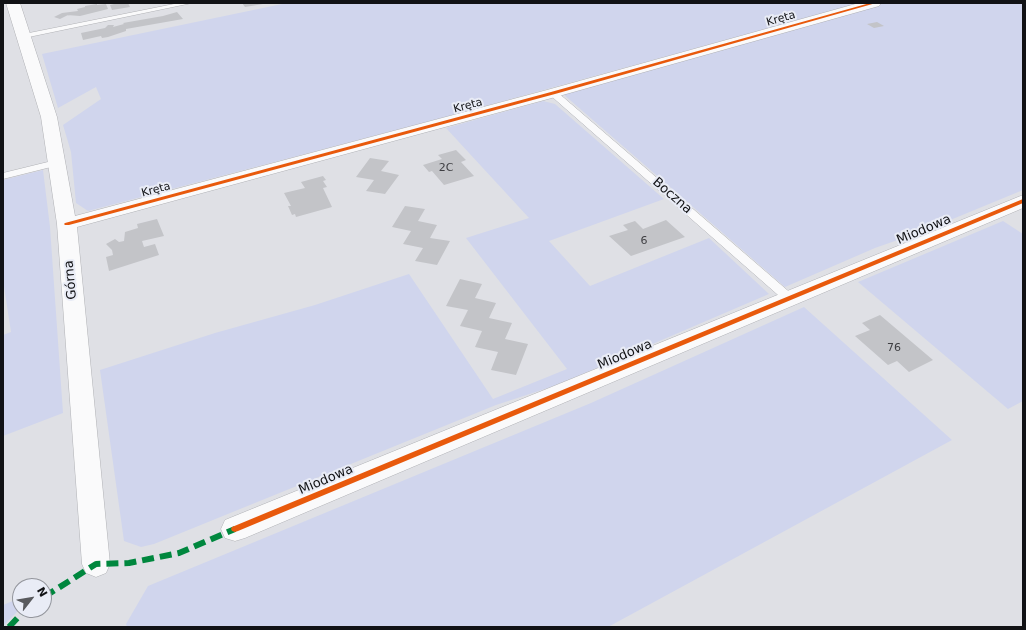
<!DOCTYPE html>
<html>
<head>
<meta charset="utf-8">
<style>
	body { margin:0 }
	#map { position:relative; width:1026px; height:630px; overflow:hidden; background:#dfe0e5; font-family:"DejaVu Sans",sans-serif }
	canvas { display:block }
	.frame { position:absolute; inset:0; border:4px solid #111215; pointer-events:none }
	.north { position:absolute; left:12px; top:578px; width:40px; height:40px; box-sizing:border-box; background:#e9ecf6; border:1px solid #93959c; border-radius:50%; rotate:59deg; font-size:11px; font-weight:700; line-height:16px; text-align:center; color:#111215 }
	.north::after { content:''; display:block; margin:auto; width:14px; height:18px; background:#595a5e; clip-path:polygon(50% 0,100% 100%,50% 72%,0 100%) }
</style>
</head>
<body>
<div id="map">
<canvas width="1026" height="630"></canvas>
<div class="frame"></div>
<div class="north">N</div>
</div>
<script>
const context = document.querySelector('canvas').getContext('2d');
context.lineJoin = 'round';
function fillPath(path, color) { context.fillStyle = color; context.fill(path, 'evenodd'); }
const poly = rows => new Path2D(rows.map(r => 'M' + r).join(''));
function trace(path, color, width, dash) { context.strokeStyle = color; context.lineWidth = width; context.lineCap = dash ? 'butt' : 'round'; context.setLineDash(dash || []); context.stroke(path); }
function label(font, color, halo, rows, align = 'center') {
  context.font = font + ' "DejaVu Sans",sans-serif'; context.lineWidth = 4; context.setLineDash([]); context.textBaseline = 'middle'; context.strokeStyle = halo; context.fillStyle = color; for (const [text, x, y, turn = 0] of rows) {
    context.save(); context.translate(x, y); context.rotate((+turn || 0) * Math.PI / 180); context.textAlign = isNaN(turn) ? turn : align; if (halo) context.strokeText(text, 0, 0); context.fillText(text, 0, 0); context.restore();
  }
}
fillPath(poly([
	[287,3,860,3,438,119,88,211,76,203,71,152,63,125,101,99,96,87,58,108,42,54],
	[881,3,1023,3,1023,190,926,230,875,248,785,287,563,94],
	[543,101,555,104,664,199,549,241,590,286,709,238,769,294,557,385,496,405,154,544,141,547,124,541,100,370,215,333,315,305,409,274,493,399,567,369,466,238,529,218,446,128],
	[43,170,50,227,63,413,3,436,3,335,11,332,3,280,3,180],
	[1003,221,1023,234,1023,401,1008,409,858,282],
	[804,307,952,440,608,627,127,627,126,624,148,586,591,403],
	[20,598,20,609,3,626,3,605]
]), '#d0d5ed');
fillPath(poly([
	[118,3,128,3,130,7,112,10,110,5],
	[242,3,263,3,263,4,245,7],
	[97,4,97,5,106,4,108,9,80,16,67,15,68,15,60,19,54,17,62,13,78,11,77,9,85,7,85,6],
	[177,12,183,19,126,29,126,31,108,37,102,38,101,36,83,40,81,33,105,28,108,25,114,25,113,27,124,24,123,23,163,16],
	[877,22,884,26,874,28,867,24],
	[456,150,466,160,461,162,474,176,444,185,432,171,429,172,423,165,442,159,438,155],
	[370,158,389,161,381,171,399,175,385,194,366,191,374,180,356,177],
	[323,176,326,180,323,181,327,187,323,188,332,207,296,217,295,214,292,215,288,206,291,206,284,193,305,188,301,182],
	[405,206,425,209,418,221,437,225,430,238,450,241,437,265,415,261,423,248,403,244,411,231,392,227],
	[157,219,164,236,142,241,144,247,155,244,159,255,109,271,106,257,113,255,112,250,106,244,115,239,119,242,124,241,125,232,138,228,137,224],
	[666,220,685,237,631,256,609,236,628,230,623,225,635,221,643,229],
	[460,279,482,284,475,298,496,303,489,318,512,323,505,339,528,344,516,375,491,370,498,352,475,347,482,331,460,326,468,310,446,306],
	[880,315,933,360,909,372,897,361,888,365,855,336,870,330,862,323]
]), '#c3c4c8');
const service = poly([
	[179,3,192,3,24,38,20,36,24,34,179,3],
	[550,91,556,91,794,296,795,299,794,302,786,302,550,95,550,91],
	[56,160,59,161,59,165,3,179,3,173,56,160]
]);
const minor = poly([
	[6,3,20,3,57,117,75,216,547,90,859,3,881,3,879,6,559,96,77,227,110,564,106,573,96,577,86,573,82,564,57,224,41,117,6,3],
	[1023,195,1023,208,245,538,235,541,225,538,221,529,225,520,1023,195]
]);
trace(service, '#b0b1b5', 1);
trace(minor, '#b0b1b5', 1);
fillPath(service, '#fafafb');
fillPath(minor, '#fafafb');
trace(poly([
	[44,597,96,564,129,563,179,553,235,529],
	[9,627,25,610]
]), '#00873e', 6, [12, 6]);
fillPath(poly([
	[870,3,876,3,555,94,69,225,65,225,64,224,65,223,551,92,870,3],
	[1023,199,1023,203,238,531,235,532,232,531,231,529,232,527,1023,199]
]), '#e8590c');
label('11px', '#111215', '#e9ecf6', [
	["Kręta",781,19,-16],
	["Kręta",468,106,-15],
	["Kręta",156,190,-15]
]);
label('11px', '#3e3e42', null, [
	["2C",446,168],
	["6",644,241],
	["76",894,348]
]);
label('13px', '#111215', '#e9ecf6', [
	["Boczna",672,196,41],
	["Miodowa",924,230,-23],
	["Górna",71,280,-95],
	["Miodowa",625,355,-23],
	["Miodowa",326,480,-23]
]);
</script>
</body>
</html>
